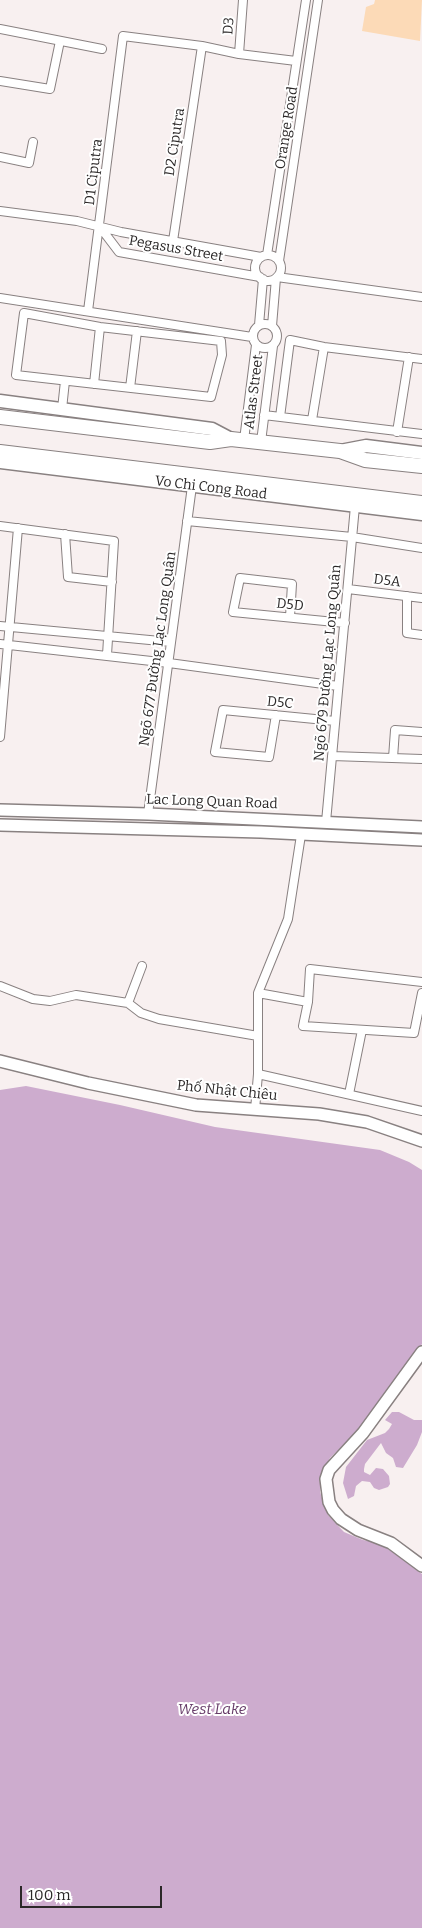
<!DOCTYPE html>
<html>
<head>
<meta charset="utf-8">
<style>
	body { margin:0 }
	#map { position:relative; width:422px; height:1928px; overflow:hidden; background:#f8f0f0; font-family:Bitter,serif }
	canvas { display:block }
	.scale { position:absolute; left:20px; top:1886px; width:142px; height:22px; box-sizing:border-box; border:2px solid #2b2828; border-top:0; padding-left:6px; font-size:15px; line-height:18px; white-space:nowrap; color:#2b2828; -webkit-text-stroke:4px #fff; paint-order:stroke }
</style>
</head>
<body>
<div id="map">
<canvas width="422" height="1928"></canvas>
<div class="scale">100 m</div>
</div>
<script>
const context = document.querySelector('canvas').getContext('2d');
context.lineJoin = 'round';
function fillPath(path, color) { context.fillStyle = color; context.fill(path, 'evenodd'); }
const poly = rows => new Path2D(rows.map(r => 'M' + r).join(''));
function trace(path, color, width, dash) { context.strokeStyle = color; context.lineWidth = width; context.lineCap = dash ? 'butt' : 'round'; context.setLineDash(dash || []); context.stroke(path); }
function label(font, color, halo, rows, align = 'center') {
  context.font = font + ' Bitter,serif'; context.lineWidth = 4; context.setLineDash([]); context.textBaseline = 'middle'; context.strokeStyle = halo; context.fillStyle = color; for (const [text, x, y, turn = 0] of rows) {
    context.save(); context.translate(x, y); context.rotate((+turn || 0) * Math.PI / 180); context.textAlign = isNaN(turn) ? turn : align; if (halo) context.strokeText(text, 0, 0); context.fillText(text, 0, 0); context.restore();
  }
}
fillPath(poly([
	[375,0,422,0,420,41,362,31,366,7,374,4]
]), '#fcdab7');
fillPath(poly([
	[26,1086,120,1105,215,1127,380,1150,409,1162,422,1170,422,1344,367,1422,330,1458,322,1474,320,1492,328,1515,344,1532,363,1540,380,1543,422,1574,422,1928,0,1928,0,1090],
	[392,1412,399,1412,414,1420,422,1420,422,1432,417,1445,403,1468,396,1467,393,1458,386,1453,381,1443,365,1464,364,1469,364,1472,370,1475,376,1468,383,1469,389,1476,390,1484,388,1487,379,1490,374,1488,370,1482,362,1481,356,1486,354,1496,348,1499,343,1483,346,1467,367,1440,385,1433,389,1429,392,1424,385,1420]
]), '#cdacce');
const street = poly([
	[0,29,102,49],
	[239,54,243,0],
	[0,81,50,89,60,41],
	[0,157,29,163,33,142],
	[0,211,77,221,121,232,261,257],
	[100,227,119,252,260,277],
	[173,241,202,46],
	[267,255,306,0],
	'255 268a13 13 0 1 1 26 0a13 13 0 1 1-26 0Z',
	[279,261,318,0],
	[277,277,422,297],
	[0,298,252,337],
	[88,311,123,36,202,46,239,54,296,61],
	[24,313,100,327,221,341,222,355,211,397,16,375,24,313],
	'253 336a12 12 0 1 1 24 0a12 12 0 1 1-24 0Z',
	[259,325,263,279],
	[272,326,276,278],
	[94,384,100,327],
	[130,388,137,331],
	[62,409,65,381],
	[264,415,422,434],
	[280,417,290,340,324,347,422,359],
	[312,420,324,347],
	[397,432,409,357],
	[244,440,256,345],
	[261,442,273,346],
	[187,521,352,537,422,548],
	[0,526,114,541,107,655],
	[65,534,68,577,112,582],
	[348,589,422,598],
	[407,596,407,633,422,635],
	[290,617,292,584,240,578,233,612,345,623],
	[0,626,171,642],
	[0,644,169,663,338,686],
	[276,715,269,757,215,752,223,710,335,721],
	[0,737,18,528],
	[332,756,422,759],
	[393,758,395,730,422,732],
	[148,814,192,486],
	[326,822,355,506],
	[0,986,33,999,50,1001,76,995,128,1003,141,1013,159,1019,258,1036],
	[258,993,308,1002,303,1026,414,1033,422,993],
	[308,1002,310,969,422,982],
	[128,1003,142,966],
	[258,1074,422,1111],
	[349,1094,362,1030],
	[255,1110,258,1074,258,993,288,919,301,835]
]);
const secondary = poly([
	[0,810,148,814,422,827],
	[0,825,261,832,422,840],
	[0,1061,88,1083,196,1105,319,1114,367,1122,422,1141],
	[422,1352,363,1433,329,1470,326,1479,329,1502,333,1510,341,1519,358,1530,391,1543,422,1566]
]);
const primary = poly([
	[0,401,212,429,231,439],
	[340,451,366,446,422,453],
	[0,462,422,514]
]);
const highway = poly([
	[0,417,210,442,231,439,340,451,365,460,422,466],
	[0,452,422,503]
]);
trace(street, '#898181', 10);
trace(secondary, '#898181', 14);
trace(primary, '#898181', 15);
trace(highway, '#898181', 16);
trace(street, '#fff', 8);
trace(secondary, '#fff', 11);
trace(primary, '#fff', 12);
trace(highway, '#fff', 14);
label('14px', '#2b2828', '#fff', [
	["D3",229,26,-86],
	["Orange Road",287,128,-81],
	["D2 Ciputra",175,142,-81],
	["D1 Ciputra",94,172,-83],
	["Pegasus Street",176,249,10],
	["Atlas Street",254,392,-83],
	["Vo Chi Cong Road",211,488,7],
	["D5A",387,581,7],
	["D5D",290,605,6],
	["Ngõ 677 Đường Lạc Long Quân",158,649,-82],
	["Ngõ 679 Đường Lạc Long Quân",328,663,-85],
	["D5C",280,703,6],
	["Lac Long Quan Road",212,802,2],
	["Phố Nhật Chiêu",227,1091,6]
]);
label('italic 15px', '#663b68', '#fff', [
	["West Lake",212,1710]
]);
</script>
</body>
</html>
